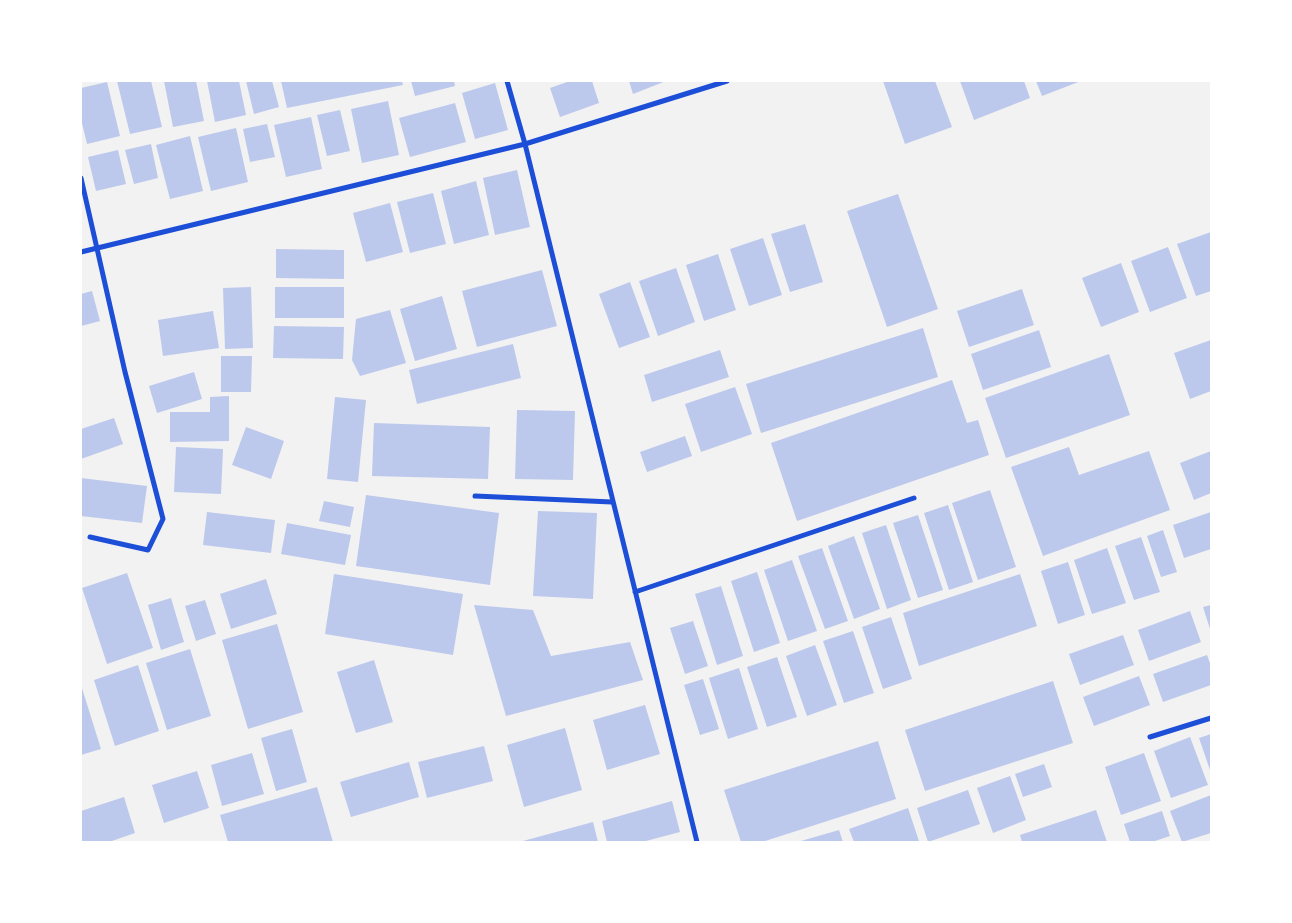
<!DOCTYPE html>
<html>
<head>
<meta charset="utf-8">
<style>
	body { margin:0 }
	#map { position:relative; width:1292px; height:923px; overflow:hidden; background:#f2f2f2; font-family:"Golos Text",sans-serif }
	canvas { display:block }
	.frame { position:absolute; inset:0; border:82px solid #fff; pointer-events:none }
</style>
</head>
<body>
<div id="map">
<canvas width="1292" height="923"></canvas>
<div class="frame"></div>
</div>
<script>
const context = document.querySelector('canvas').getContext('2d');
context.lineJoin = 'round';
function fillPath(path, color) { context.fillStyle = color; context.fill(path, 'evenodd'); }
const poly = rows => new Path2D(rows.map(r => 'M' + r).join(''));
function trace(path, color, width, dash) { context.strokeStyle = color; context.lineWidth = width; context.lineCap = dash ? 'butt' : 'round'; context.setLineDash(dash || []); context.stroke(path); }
fillPath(poly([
	[117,81,151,81,162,127,130,134],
	[164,81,196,81,204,121,173,127],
	[207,81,239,81,246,115,215,122],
	[246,81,272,81,279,107,254,114],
	[281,81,402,81,403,85,287,108],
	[411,81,454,81,455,86,415,96],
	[570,81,592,81,599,103,560,117,550,88],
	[629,81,666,81,633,94],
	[883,81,935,81,952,127,905,144],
	[960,81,1024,81,1030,98,974,120],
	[1036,81,1081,81,1042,96],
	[107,82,120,136,87,144,81,119,81,88],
	[495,83,508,130,475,139,462,93],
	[388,101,399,155,362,163,351,109],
	[455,103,466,142,410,157,399,118],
	[340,110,350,151,327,156,317,115],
	[311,117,322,169,286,177,274,125],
	[267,124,275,157,250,162,243,129],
	[236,128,248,182,211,191,198,137],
	[190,136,203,191,170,199,156,145],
	[151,144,158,178,134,184,125,150],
	[118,150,126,184,96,191,88,157],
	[517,170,530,227,495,235,483,178],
	[476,181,489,235,454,244,441,191],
	[433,193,446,244,410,253,397,202],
	[898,194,938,309,887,327,847,211],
	[390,203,403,252,366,262,353,213],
	[805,224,823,282,790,292,771,234],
	[1211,232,1211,291,1196,296,1177,244],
	[763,238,782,295,749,306,730,249],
	[1168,247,1187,298,1150,312,1131,261],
	[276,249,344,250,344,279,276,278],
	[718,254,736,310,704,321,686,265],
	[1121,263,1139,312,1101,327,1082,278],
	[676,268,695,322,658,336,639,281],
	[542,270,557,326,477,347,462,291],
	[630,282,650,337,619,348,599,294],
	[251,287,253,348,225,349,223,288],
	[275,287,344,287,344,318,275,318],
	[1022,289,1034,325,969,347,957,311],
	[92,291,100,321,81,326,81,294],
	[442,296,457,349,415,361,400,309],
	[390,310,406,363,360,376,352,360,356,319],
	[213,311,219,348,163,356,158,320],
	[274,326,344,327,343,359,273,358],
	[923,328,938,377,761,433,746,384],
	[1039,330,1051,367,983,390,971,354],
	[1211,340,1211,391,1190,399,1174,353],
	[513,344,521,378,417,404,409,370],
	[720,350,729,377,652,402,644,375],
	[1109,354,1130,415,1006,458,985,398],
	[221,356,252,356,251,392,221,392],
	[194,372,202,399,157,413,149,386],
	[952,380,967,423,978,420,989,455,797,521,771,443],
	[735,387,752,434,701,452,685,404],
	[229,396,229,441,170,442,170,412,210,412,210,397],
	[335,397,366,400,358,482,327,479],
	[517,410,575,411,573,480,515,479],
	[114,418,123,444,81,459,81,429],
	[374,423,490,427,488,479,372,476],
	[246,427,284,441,271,479,232,465],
	[685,436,692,456,647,472,640,452],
	[176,447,223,449,221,494,174,492],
	[1069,447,1079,475,1149,451,1170,510,1043,556,1011,467],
	[1211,451,1211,493,1194,500,1180,463],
	[81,478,147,486,142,523,81,516],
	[990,490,1016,567,978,580,952,503],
	[366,495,499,513,490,585,356,566],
	[324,501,354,507,350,527,319,521],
	[948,505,973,582,949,590,924,513],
	[538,511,597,513,593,599,533,596],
	[207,512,275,520,271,553,203,545],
	[1211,512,1211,549,1184,558,1173,525],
	[918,515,943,590,918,598,893,523],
	[287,523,351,535,345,565,281,554],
	[886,525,911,600,887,609,862,533],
	[1163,530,1177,572,1161,577,1147,536],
	[854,536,880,609,854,619,828,546],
	[1141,537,1160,592,1134,600,1115,546],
	[822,548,848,621,825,629,798,556],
	[1107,548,1126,603,1092,614,1074,560],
	[792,560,817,631,788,641,764,570],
	[1068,562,1085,615,1058,624,1041,571],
	[757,572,780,643,754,652,731,581],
	[127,573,153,648,107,664,82,588],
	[334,574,463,594,453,655,325,634],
	[1020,574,1037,626,919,666,903,613],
	[266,579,277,614,231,629,220,594],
	[721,586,743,656,717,665,695,594],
	[171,598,184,642,161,650,148,605],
	[205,600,216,634,196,641,185,606],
	[474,605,533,610,551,656,630,642,643,680,506,716],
	[1211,605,1211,629,1210,629,1203,607],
	[1190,611,1201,642,1149,661,1138,630],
	[891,617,912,679,883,689,862,627],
	[693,621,708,666,685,674,670,628],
	[277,624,303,712,248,729,222,640],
	[853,631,874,693,844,703,823,641],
	[1123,635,1134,665,1080,685,1069,654],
	[815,645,837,705,807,716,786,656],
	[190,649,211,716,167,730,146,663],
	[1207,655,1211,666,1211,685,1163,702,1153,674],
	[777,657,797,717,767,727,747,667],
	[374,660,393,722,356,733,337,672],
	[138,665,159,731,115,746,94,680],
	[739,668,758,729,728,739,709,678],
	[1139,676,1150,705,1094,726,1083,697],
	[703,679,719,729,700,735,684,685],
	[1053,681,1073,743,925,791,905,730],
	[81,685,101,749,81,755],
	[645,705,660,754,607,770,593,720],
	[565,728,582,790,524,807,507,745],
	[292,729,307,782,276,791,261,738],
	[1211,734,1211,770,1210,770,1199,738],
	[1190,737,1208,785,1171,798,1154,751],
	[878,741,896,799,762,842,741,842,724,790],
	[484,746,493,781,427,798,418,762],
	[252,753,264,794,222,806,211,765],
	[1144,753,1161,801,1121,815,1105,767],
	[409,762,419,797,351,817,340,782],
	[1044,764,1052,787,1023,797,1015,774],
	[197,771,209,808,164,823,152,785],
	[1010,776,1026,820,993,833,977,788],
	[317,787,333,842,228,842,220,815],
	[968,790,980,824,928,842,917,808],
	[1211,795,1211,833,1182,842,1170,811],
	[124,797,135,833,109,842,81,842,81,811],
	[672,801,680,832,642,842,607,842,602,821],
	[908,808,919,841,854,842,849,829],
	[1096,810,1107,842,1022,842,1020,835],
	[1162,811,1170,836,1152,842,1130,842,1124,824],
	[593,822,598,842,523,842,523,841],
	[839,830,843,842,801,842,801,841]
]), '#bdc9ec');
trace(poly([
	[507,81,525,144,697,842],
	[81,178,125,372,163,519,148,550,90,537],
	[81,252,525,144,727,81],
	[475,496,612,502],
	[635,592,914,498],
	[1150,737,1211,718]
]), '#1d4ed8', 5);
</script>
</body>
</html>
